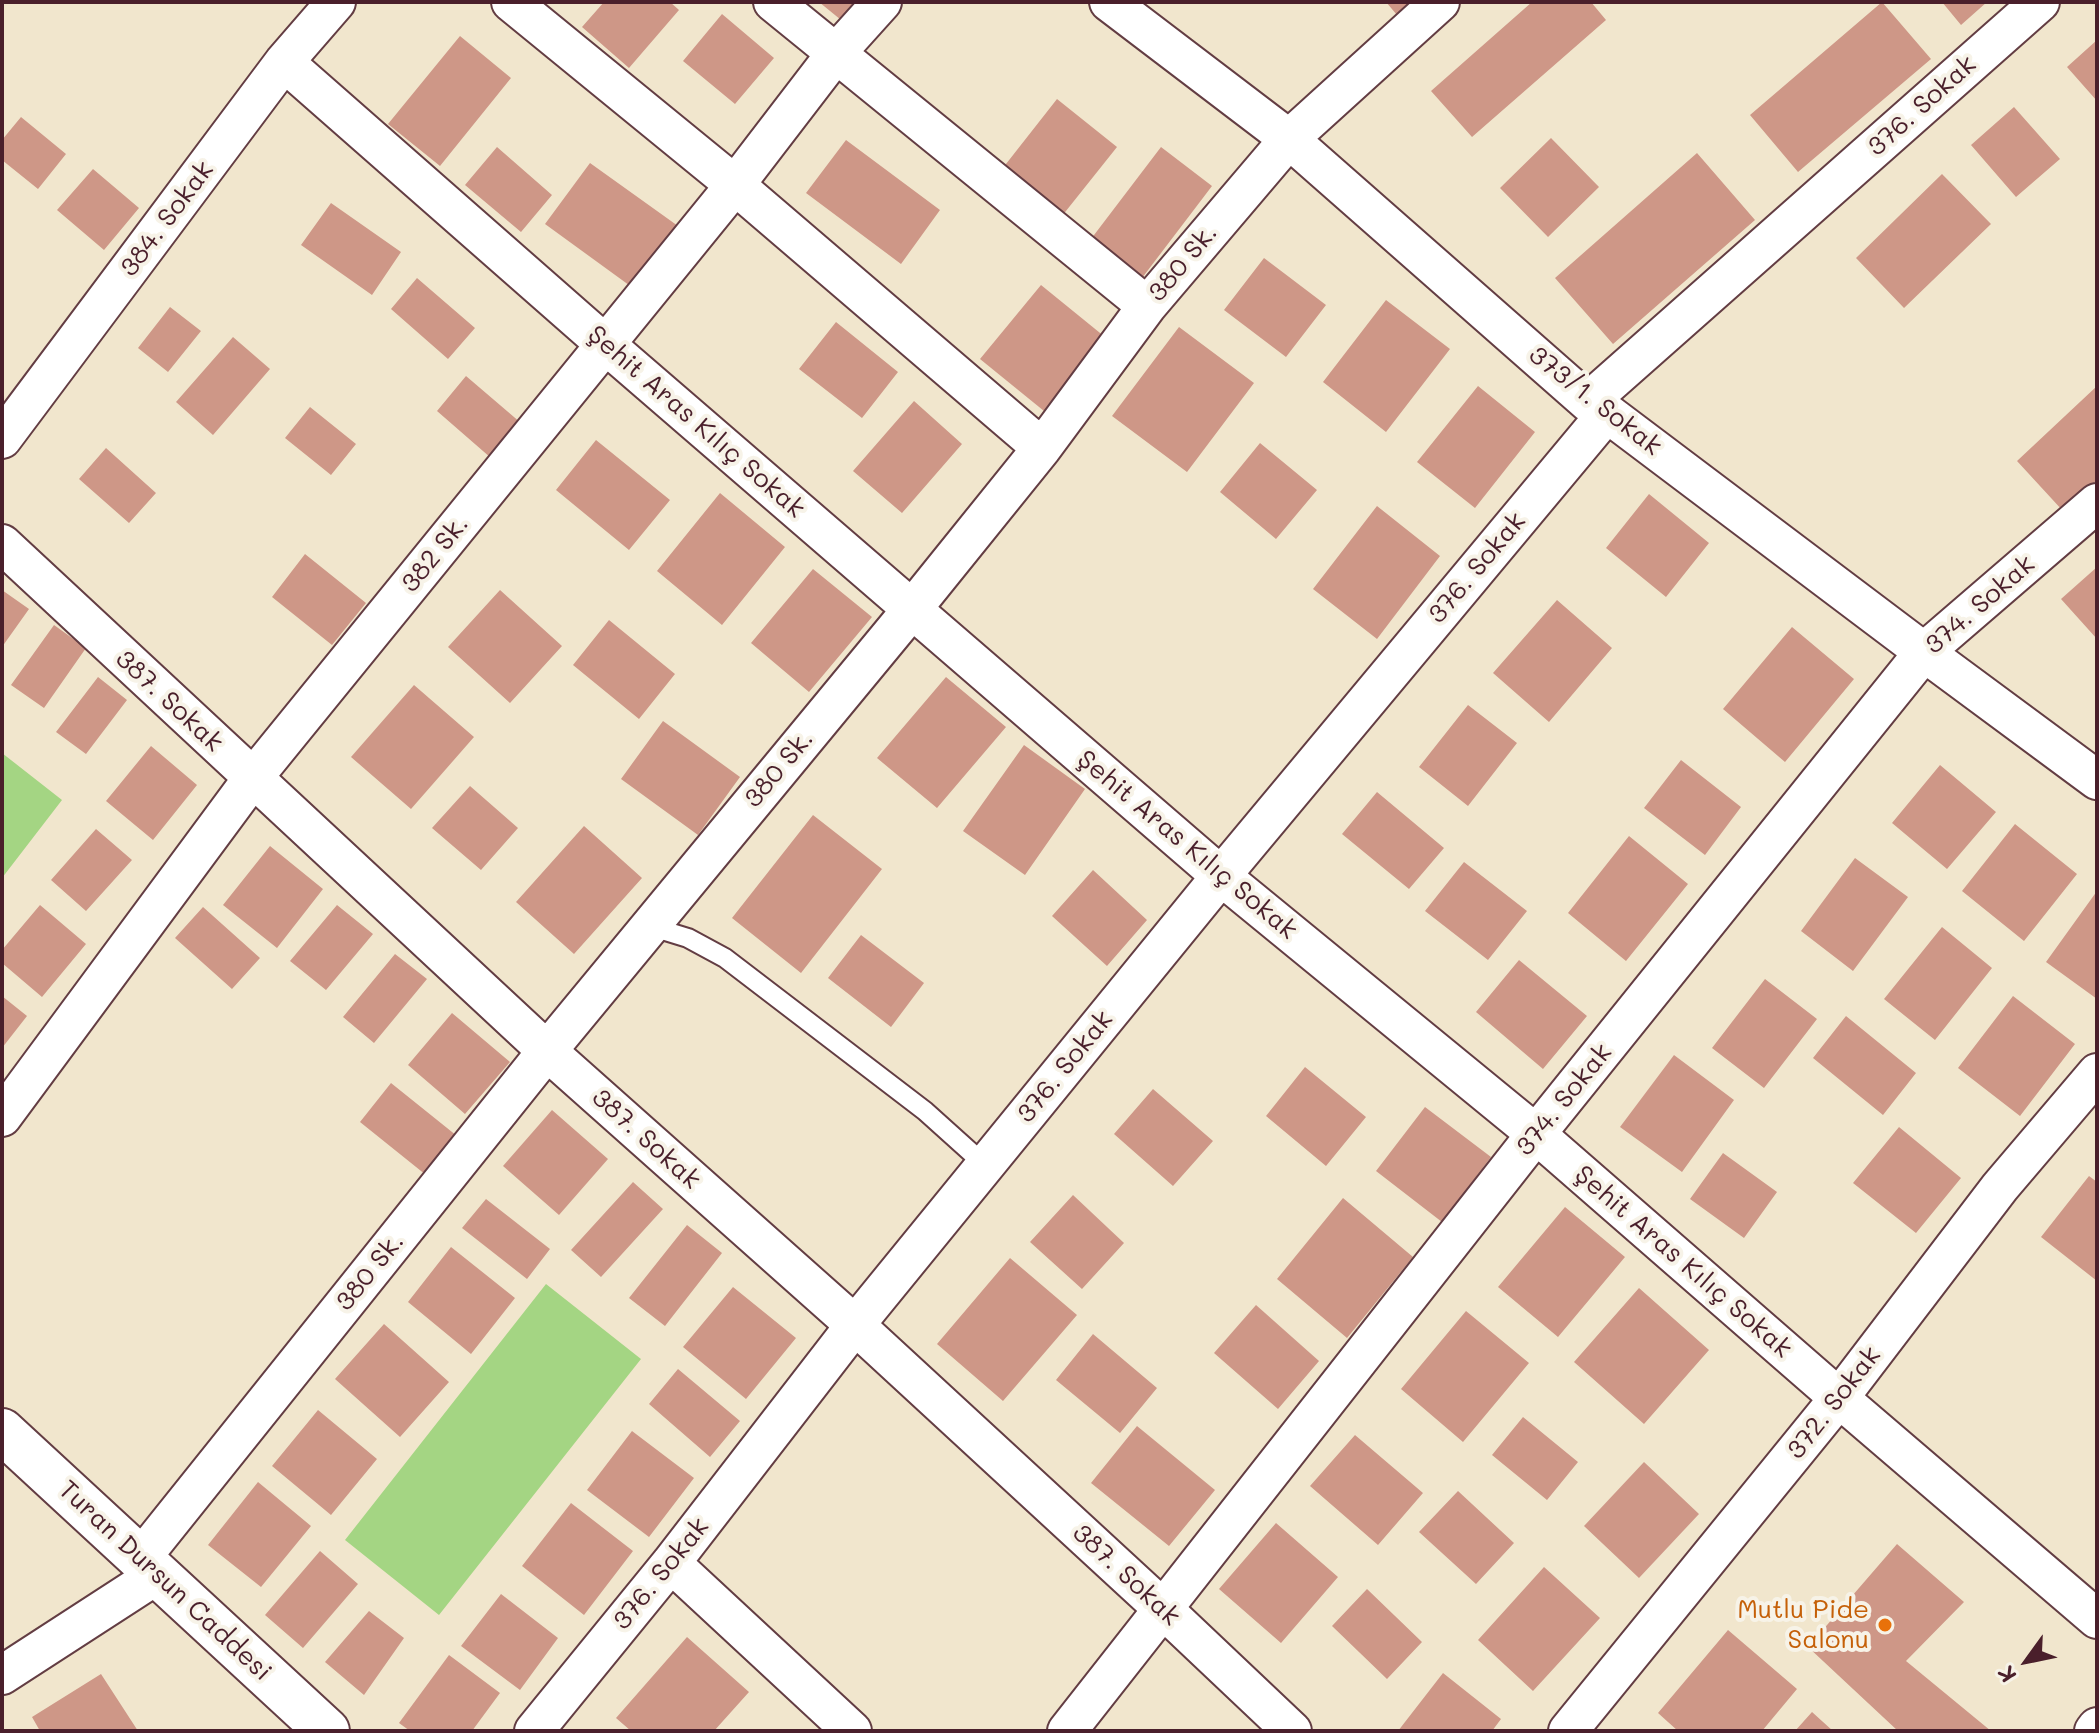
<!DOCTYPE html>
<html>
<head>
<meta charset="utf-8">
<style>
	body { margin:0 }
	#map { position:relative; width:2099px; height:1733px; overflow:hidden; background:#f1e6cd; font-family:Mali,sans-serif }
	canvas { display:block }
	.frame { position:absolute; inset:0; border:4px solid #4a1f2b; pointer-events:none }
	.north { position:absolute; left:1987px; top:1621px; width:80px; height:80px; -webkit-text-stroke:6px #f7f3e8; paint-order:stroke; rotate:237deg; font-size:22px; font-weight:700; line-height:32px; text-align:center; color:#4a1f2b }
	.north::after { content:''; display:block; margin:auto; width:28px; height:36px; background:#4a1f2b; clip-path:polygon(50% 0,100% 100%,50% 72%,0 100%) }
</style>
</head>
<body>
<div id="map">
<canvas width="2099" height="1733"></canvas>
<div class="frame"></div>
<div class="north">K</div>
</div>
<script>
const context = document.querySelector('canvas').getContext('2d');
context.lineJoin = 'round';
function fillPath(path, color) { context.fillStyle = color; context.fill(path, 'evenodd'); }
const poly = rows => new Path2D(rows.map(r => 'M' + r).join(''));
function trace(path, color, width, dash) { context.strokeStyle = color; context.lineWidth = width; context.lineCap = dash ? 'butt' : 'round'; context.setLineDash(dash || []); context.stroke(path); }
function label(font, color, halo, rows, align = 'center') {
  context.font = font + ' Mali,sans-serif'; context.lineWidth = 8; context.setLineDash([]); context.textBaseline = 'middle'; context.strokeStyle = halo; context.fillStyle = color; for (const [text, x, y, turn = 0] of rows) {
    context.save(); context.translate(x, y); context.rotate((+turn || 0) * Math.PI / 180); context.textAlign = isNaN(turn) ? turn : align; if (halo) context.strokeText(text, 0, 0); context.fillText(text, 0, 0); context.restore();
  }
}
fillPath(poly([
	[2,753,62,800,2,878],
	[546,1284,641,1359,439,1615,345,1540]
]), '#a4d583');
fillPath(poly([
	[604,2,670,2,679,10,629,68,582,27],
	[819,2,863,2,846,24],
	[1386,2,1413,2,1397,15],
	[1532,2,1591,2,1606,20,1472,137,1431,91],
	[1882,2,1931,59,1798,172,1750,115],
	[1942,2,1987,2,1961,25],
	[722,14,774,58,735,104,683,61],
	[460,36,511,78,440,166,388,124],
	[2097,40,2097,101,2067,67],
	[1057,99,1117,147,1054,226,995,178],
	[2014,107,2060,159,2016,197,1971,145],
	[21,117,66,154,38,189,2,160,2,140],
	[1551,138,1599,187,1548,237,1500,188],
	[846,140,940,210,901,264,806,193],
	[497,147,552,195,521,232,465,185],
	[1161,147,1212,186,1142,278,1091,239],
	[1697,153,1755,220,1613,344,1555,278],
	[590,163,678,226,633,288,545,224],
	[93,169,139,208,104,250,57,210],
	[1942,174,1991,224,1904,308,1856,258],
	[331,203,401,252,372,295,301,245],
	[1264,258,1326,305,1286,357,1224,310],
	[417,278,475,328,448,359,391,309],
	[1041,285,1105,337,1044,411,980,359],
	[1386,300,1450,349,1386,432,1323,382],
	[170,307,201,331,168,372,138,348],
	[836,322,898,372,862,418,799,369],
	[1179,327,1254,383,1187,472,1112,416],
	[233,337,270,369,213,435,176,402],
	[466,376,521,423,491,458,437,411],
	[1478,386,1535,432,1475,508,1417,462],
	[2097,386,2097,480,2063,511,2017,461],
	[914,401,962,444,902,513,853,471],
	[310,407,356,444,331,475,285,438],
	[596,440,670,500,629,550,556,490],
	[1260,443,1317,490,1276,539,1220,492],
	[106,448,156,493,129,523,79,479],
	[720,493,785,547,722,625,657,571],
	[1649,494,1709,543,1666,597,1606,548],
	[1377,506,1440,556,1377,639,1313,589],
	[305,554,366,603,332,645,272,597],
	[2097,567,2097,639,2061,599],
	[813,569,872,617,809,692,751,643],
	[2,590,29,609,2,647],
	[500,590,562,646,510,703,448,647],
	[1557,600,1612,648,1549,722,1493,673],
	[609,620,675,674,639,719,573,665],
	[54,625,86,648,44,708,11,685],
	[1792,627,1854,679,1785,762,1723,709],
	[98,677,127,700,86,754,56,732],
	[946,677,1006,727,937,808,877,758],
	[414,685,474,737,411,809,351,757],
	[1468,705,1517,743,1468,806,1419,767],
	[663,721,740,777,698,835,621,779],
	[1024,745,1085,789,1025,875,963,831],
	[151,746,197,785,153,840,106,801],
	[1681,760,1741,807,1705,855,1644,808],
	[1940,765,1996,812,1947,869,1892,823],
	[470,786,518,828,481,870,432,828],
	[1377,792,1444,848,1409,889,1342,834],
	[813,815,882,869,801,973,732,918],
	[2015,824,2077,874,2024,941,1962,891],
	[584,826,642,878,574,954,516,902],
	[96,829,132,860,86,911,51,880],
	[1629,836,1688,884,1626,961,1568,913],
	[270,846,323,889,277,948,223,905],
	[1855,858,1908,897,1853,971,1801,931],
	[1464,862,1527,911,1488,960,1425,911],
	[1093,870,1147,920,1107,966,1052,916],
	[2097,891,2097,999,2046,962],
	[40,905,86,944,42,997,2,963,2,950],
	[337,905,373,934,326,990,290,961],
	[203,907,260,958,232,989,175,938],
	[1942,927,1992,968,1935,1040,1884,999],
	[861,935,924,983,891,1027,828,978],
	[395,954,427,979,374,1043,343,1017],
	[1519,960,1587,1016,1543,1069,1476,1012],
	[1765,979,1817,1019,1764,1088,1712,1048],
	[2,996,27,1016,2,1048],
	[2013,996,2075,1044,2020,1116,1958,1068],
	[452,1013,510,1062,465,1114,408,1065],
	[1846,1016,1916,1073,1883,1115,1813,1058],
	[1674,1055,1734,1100,1682,1172,1620,1127],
	[1305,1067,1366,1117,1326,1166,1266,1116],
	[391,1083,457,1136,426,1175,360,1122],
	[1153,1089,1213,1141,1173,1186,1114,1134],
	[1425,1107,1491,1157,1442,1222,1376,1171],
	[552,1110,608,1159,559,1215,503,1166],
	[1899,1127,1961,1178,1916,1233,1853,1183],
	[1723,1153,1777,1192,1744,1238,1690,1199],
	[2089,1176,2097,1182,2097,1281,2041,1237],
	[633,1182,663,1209,601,1277,571,1250],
	[1073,1195,1124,1243,1082,1289,1030,1242],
	[1343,1198,1413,1257,1347,1338,1277,1279],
	[486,1199,550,1249,527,1279,462,1228],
	[1565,1207,1625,1257,1558,1337,1498,1287],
	[687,1225,722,1253,665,1326,629,1298],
	[451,1247,515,1298,471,1354,408,1302],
	[1010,1258,1077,1315,1003,1401,937,1344],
	[733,1287,796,1338,746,1399,683,1347],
	[1639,1288,1709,1350,1644,1424,1574,1362],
	[1256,1305,1319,1361,1278,1409,1214,1353],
	[1466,1311,1529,1363,1463,1442,1401,1389],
	[384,1324,449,1382,400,1437,335,1379],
	[1093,1334,1157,1388,1120,1433,1056,1380],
	[678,1369,740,1421,710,1457,649,1404],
	[318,1410,377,1459,331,1515,272,1466],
	[1523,1417,1578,1462,1547,1500,1492,1455],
	[1137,1426,1215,1490,1169,1546,1091,1483],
	[632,1431,694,1478,649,1537,587,1490],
	[1355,1435,1423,1493,1378,1545,1310,1486],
	[1644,1462,1699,1514,1639,1578,1584,1526],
	[258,1482,311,1526,261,1587,208,1545],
	[1458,1491,1514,1543,1476,1584,1419,1532],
	[571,1503,633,1551,584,1615,522,1566],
	[1276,1523,1338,1577,1281,1643,1219,1589],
	[1897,1544,1964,1602,1906,1661,1991,1731,1898,1731,1808,1647],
	[320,1551,358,1584,303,1648,265,1615],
	[1544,1567,1600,1618,1533,1691,1478,1640],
	[1367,1589,1422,1642,1387,1679,1332,1626],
	[501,1594,558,1638,520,1690,461,1646],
	[369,1611,404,1638,364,1695,325,1662],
	[1728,1630,1797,1689,1762,1731,1678,1731,1658,1713],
	[687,1637,749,1692,714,1731,631,1731,616,1718],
	[449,1655,500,1693,472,1731,410,1731,399,1723],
	[1443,1673,1501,1719,1492,1731,1398,1731],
	[101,1674,138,1731,40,1731,32,1717],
	[1812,1712,1833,1731,1795,1731]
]), '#ce9787');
const service = poly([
	[649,926,688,938,725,958,925,1111,985,1165]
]);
const minor = poly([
	[511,2,735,185,1042,448],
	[773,2,1147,306],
	[1109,2,1289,139,1588,402,1607,413,1924,652,2097,780],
	[284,62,605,344,1221,876,1536,1134,1839,1398,2097,1619],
	[1588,402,2040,2],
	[2,439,284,62,336,2],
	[2,544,547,1051,855,1325,1162,1608,1292,1731],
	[2,1117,252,779,735,185,837,52,882,2],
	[141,1558,547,1051,913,608,1042,448,1147,306,1289,139,1440,2],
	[671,1563,852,1731],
	[2,1675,158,1574],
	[534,1731,671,1563,855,1325,1221,876,1607,413],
	[1067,1731,1536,1134,1924,652,2097,503],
	[1568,1731,1839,1398,2000,1187,2097,1073],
	[2094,1731,2097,1727]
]);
const tertiary = poly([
	[2,1431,327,1731]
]);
trace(service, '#633d43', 22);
trace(minor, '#633d43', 42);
trace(tertiary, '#633d43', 48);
trace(service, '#fff', 18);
trace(minor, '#fff', 38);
trace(tertiary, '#fff', 44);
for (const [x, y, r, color] of [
	[1885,1625,8,"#e8710a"]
]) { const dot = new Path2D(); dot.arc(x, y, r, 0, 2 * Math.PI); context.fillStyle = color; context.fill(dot); trace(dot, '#f7f3e8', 3); }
label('26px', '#4a1f2b', '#f7f3e8', [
	["376. Sokak",1922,106,-42],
	["384. Sokak",167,219,-53],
	["380 Sk.",1183,263,-50],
	["373/1. Sokak",1595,401,38],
	["Şehit Aras Kılıç Sokak",696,422,41],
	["382 Sk.",435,554,-51],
	["376. Sokak",1477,568,-50],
	["374. Sokak",1980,605,-41],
	["387. Sokak",169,701,43],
	["380 Sk.",779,769,-50],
	["Şehit Aras Kılıç Sokak",1187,845,40],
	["376. Sokak",1065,1067,-51],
	["374. Sokak",1564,1100,-51],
	["387. Sokak",646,1139,42],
	["Şehit Aras Kılıç Sokak",1683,1262,41],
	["380 Sk.",370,1272,-51],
	["372. Sokak",1834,1403,-52],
	["376. Sokak",661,1574,-51],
	["387. Sokak",1126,1575,43],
	["Turan Dursun Caddesi",165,1581,43]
]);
label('26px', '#c56008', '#f7f3e8', [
	["Mutlu Pide",1869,1610],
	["Salonu",1869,1640]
], 'right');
</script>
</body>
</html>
